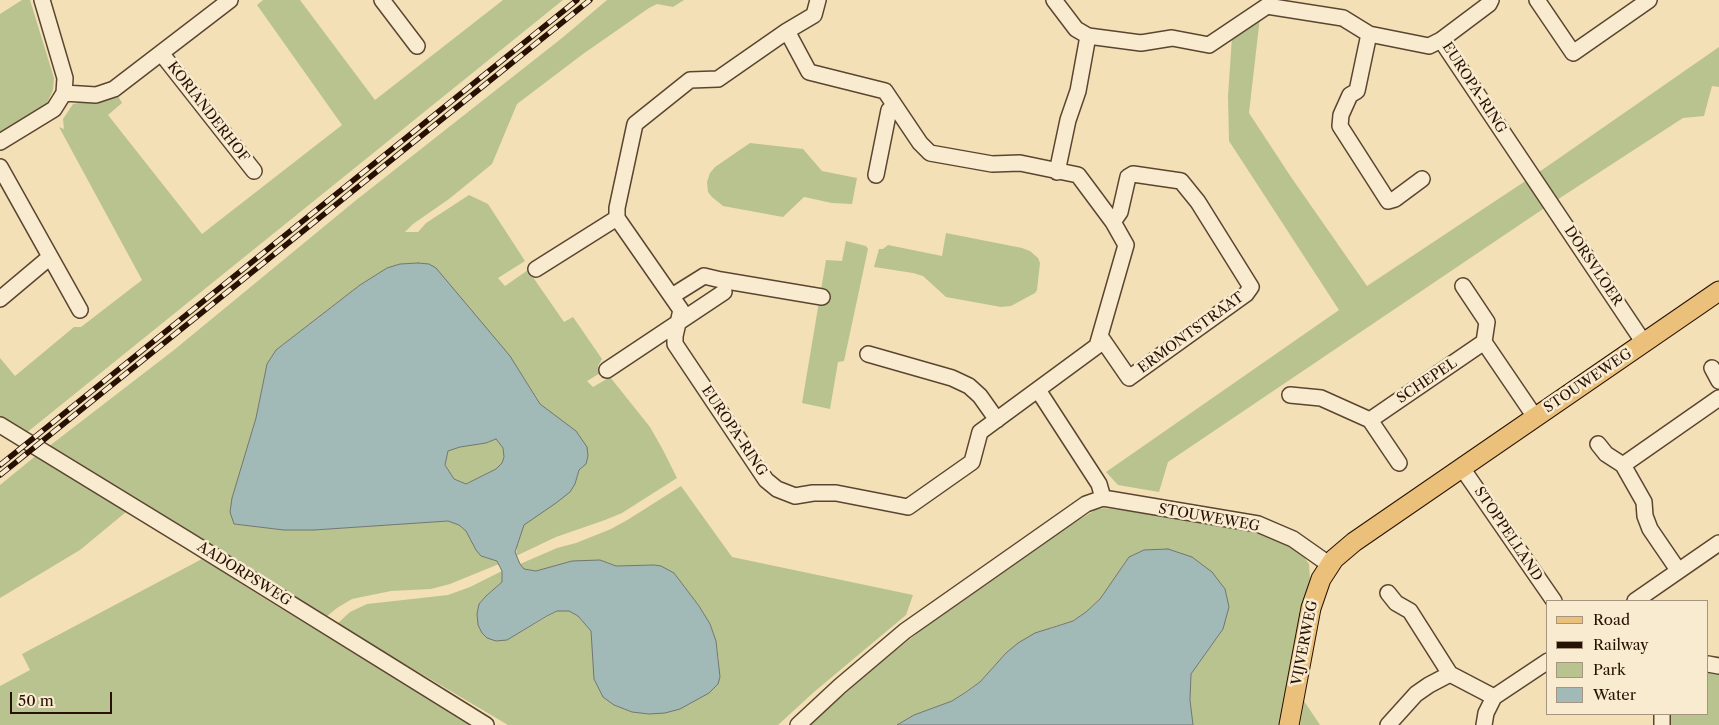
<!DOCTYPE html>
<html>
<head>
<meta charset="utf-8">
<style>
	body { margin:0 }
	#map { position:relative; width:1719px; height:725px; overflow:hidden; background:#f4e0b6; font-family:"Libre Caslon Text",serif }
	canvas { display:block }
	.legend { position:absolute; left:1546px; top:600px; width:162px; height:115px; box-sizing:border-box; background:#f8ebd0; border:1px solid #a5947e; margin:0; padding:6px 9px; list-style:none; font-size:15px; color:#281103 }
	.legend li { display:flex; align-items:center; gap:10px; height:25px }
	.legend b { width:25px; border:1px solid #a5947e }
	.scale { position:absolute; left:10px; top:692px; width:102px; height:22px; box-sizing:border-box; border:2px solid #281103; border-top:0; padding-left:6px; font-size:15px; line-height:18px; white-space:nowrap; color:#281103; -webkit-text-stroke:4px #f8ebd0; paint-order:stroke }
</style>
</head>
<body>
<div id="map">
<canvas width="1719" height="725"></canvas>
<ul class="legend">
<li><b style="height:6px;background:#eac07b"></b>Road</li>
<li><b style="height:6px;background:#281103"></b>Railway</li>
<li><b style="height:14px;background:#b9c390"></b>Park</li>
<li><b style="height:14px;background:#a1bab8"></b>Water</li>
</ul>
<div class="scale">50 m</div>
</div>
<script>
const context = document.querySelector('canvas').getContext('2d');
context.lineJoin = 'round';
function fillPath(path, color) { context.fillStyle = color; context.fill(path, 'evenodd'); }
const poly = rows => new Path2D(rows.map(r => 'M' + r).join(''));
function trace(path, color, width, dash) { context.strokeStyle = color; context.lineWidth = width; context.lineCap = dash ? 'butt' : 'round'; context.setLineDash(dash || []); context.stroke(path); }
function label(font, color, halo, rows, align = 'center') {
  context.font = font + ' "Libre Caslon Text",serif'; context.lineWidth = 5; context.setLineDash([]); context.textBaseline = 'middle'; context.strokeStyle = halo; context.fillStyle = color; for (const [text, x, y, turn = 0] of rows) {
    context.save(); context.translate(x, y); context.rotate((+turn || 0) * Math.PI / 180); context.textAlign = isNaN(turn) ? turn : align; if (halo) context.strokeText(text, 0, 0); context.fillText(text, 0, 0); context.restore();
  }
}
fillPath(poly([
	[22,0,30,0,54,78,53,90,45,108,0,134,0,14],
	[263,0,300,0,375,100,503,0,563,0,25,434,0,417,0,358,15,376,74,327,81,327,142,280,59,127,64,129,63,119,73,104,118,96,122,103,108,115,202,234,342,125,257,5],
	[607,0,684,0,673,7,657,4,649,8,583,54,517,104,492,164,449,199,413,224,405,232,418,232,426,223,469,195,488,204,525,261,498,278,505,286,528,270,564,322,573,317,602,359,598,366,602,372,587,381,593,387,610,377,650,427,663,450,677,478,622,513,605,520,556,537,516,556,517,546,524,525,575,484,579,470,556,417,540,404,524,378,429,264,418,263,400,264,387,268,360,285,276,350,267,364,256,418,232,498,234,524,284,530,314,530,448,521,459,525,466,531,481,556,497,561,499,564,450,584,431,589,391,591,352,599,337,608,326,617,246,569,84,467,48,447,174,350,355,201,562,38],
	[1260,17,1249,113,1291,177,1367,286,1542,170,1719,47,1719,87,1712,86,1704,116,1683,118,1543,209,1168,462,1159,492,1118,485,1106,472,1339,310,1229,141,1228,96,1232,37],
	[750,143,803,149,822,171,857,178,852,204,832,203,804,197,783,217,723,206,712,197,708,192,707,182,710,173,715,167],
	[946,233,1022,248,1030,251,1038,258,1040,263,1037,290,1035,293,1011,306,1001,307,946,297,923,276,913,273,874,267,879,249,883,249,888,245,942,256],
	[846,241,866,246,868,249,844,361,838,362,830,409,802,403,826,260,842,261],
	[496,439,503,448,504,457,502,463,496,469,466,484,454,479,445,465,448,451,460,447,486,443],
	[38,454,126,512,80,550,0,598,0,485],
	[681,486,732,557,913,595,906,615,814,692,778,725,508,725,337,624,350,612,367,604,448,595,470,587,502,571,502,582,486,596,479,604,477,614,478,625,507,640,557,611,569,611,578,616,591,631,592,645,614,705,632,712,649,714,719,663,716,641,710,624,699,606,674,573,654,565,616,566,600,560,536,571,524,569,520,564,557,548,576,543,611,529,629,519],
	[1104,508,1135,512,1247,531,1269,536,1287,544,1302,554,1309,564,1310,578,1283,725,1193,725,1190,700,1191,674,1223,629,1129,557,1100,599,1086,612,1073,621,1052,627,1006,653,980,682,952,701,914,715,897,725,811,725,825,711,880,663,929,624,1058,533,1095,510],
	[202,559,270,602,472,725,0,725,0,686,30,670,22,654],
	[1708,671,1719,673,1719,725,1667,725,1669,714,1708,714],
	[1304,701,1320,725,1300,725]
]), '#b9c390');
const water = poly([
	[418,263,429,264,436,268,510,356,540,404,576,431,587,447,588,456,586,464,579,470,575,484,570,492,556,503,524,525,515,552,520,564,524,569,536,571,572,561,600,560,616,566,654,565,661,566,674,573,699,606,710,624,716,641,720,677,718,684,709,693,680,709,665,713,649,714,632,712,614,705,603,697,594,679,591,631,578,616,569,611,557,611,547,616,507,640,496,641,487,638,482,633,478,625,477,614,479,604,486,596,502,582,502,571,497,561,481,556,476,550,466,531,459,525,448,521,314,530,284,530,234,524,230,512,232,498,256,418,267,364,276,350,360,285,387,268,400,264,418,263],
	[496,439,503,448,504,457,502,463,496,469,466,484,454,479,445,465,448,451,460,447,486,443,496,439],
	[1168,549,1192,557,1212,572,1225,589,1229,607,1223,629,1191,674,1190,700,1193,725,897,725,914,715,952,701,966,692,980,682,1006,653,1018,643,1035,633,1073,621,1086,612,1100,599,1129,557,1144,550,1168,549]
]);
fillPath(water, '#a1bab8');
trace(water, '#717670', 1);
const minor = poly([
	[382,0,417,46],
	[1054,0,1076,29,1088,36,1078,91,1068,120,1057,172],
	[1491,0,1489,4,1441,40,1644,343],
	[1537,0,1573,53,1649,0],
	[787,31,809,72,885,91,920,143,930,153,992,164,1020,163,1078,175,1113,222,1126,245,1097,346,980,432,972,462,908,507,836,493,813,493,795,496,777,489,766,480,675,344,675,336,681,310,617,218,617,208,635,124,690,80,718,79,787,31,814,15,818,0],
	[1369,34,1357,91,1350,95,1341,115,1340,126,1388,201,1395,199,1422,179],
	[1088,36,1141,43,1172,38,1209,45,1267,6,1343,18,1369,34,1429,46,1441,40],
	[161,53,254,171],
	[64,93,96,95,114,89,230,0],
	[0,142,54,109,64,93,65,78,42,0],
	[0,167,80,310],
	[876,175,889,110,894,106],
	[536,269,617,218],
	[1463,286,1487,322,1484,342,1535,417],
	[672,296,704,276,721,280,822,297],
	[0,299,50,257],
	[1100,336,1129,378,1246,294,1251,287,1198,202,1181,181,1133,174,1128,177,1120,212,1113,222],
	[868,354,952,378,969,386,980,396,997,420],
	[1712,368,1719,381],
	[607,370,724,292],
	[1038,390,1099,484,1103,498],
	[1290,395,1321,398,1370,420,1484,342],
	[1370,420,1399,463],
	[0,425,188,540,486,725],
	[1598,444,1606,454,1623,465],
	[1462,468,1554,601],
	[1678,570,1650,529,1645,516,1644,502,1623,465,1719,398],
	[1388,593,1396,603,1410,611,1450,674,1494,697],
	[1635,601,1719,543],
	[1708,664,1719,666],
	[798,725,840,686,905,631,1086,504,1103,498,1258,524,1293,539,1330,565],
	[1388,725,1416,694,1429,685,1450,674],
	[1484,725,1486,713,1494,697,1548,661],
	[1662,725,1662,714]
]);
const major = poly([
	[1289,725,1311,608,1321,579,1334,559,1354,542,1719,291]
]);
trace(minor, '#5b4530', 18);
trace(major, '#281103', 21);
trace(minor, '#f8ebd0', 15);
trace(major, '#eac07b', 19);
const rail = poly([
	[0,465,577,0],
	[0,475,590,0]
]);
trace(rail, '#281103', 5.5);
trace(rail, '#f8ebd0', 4, [11]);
label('14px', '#281103', '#f8ebd0', [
	["EUROPA-RING",1474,88,57],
	["KORIANDERHOF",208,112,52],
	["DORSVLOER",1593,266,56],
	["ERMONTSTRAAT",1191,333,-36],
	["SCHEPEL",1427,381,-34],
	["STOUWEWEG",1588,381,-34],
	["EUROPA-RING",734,431,56],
	["STOUWEWEG",1209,518,10],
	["STOPPELLAND",1508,534,56],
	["AADORPSWEG",244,574,32],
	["VIJVERWEG",1305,643,-79]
]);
</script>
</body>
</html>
